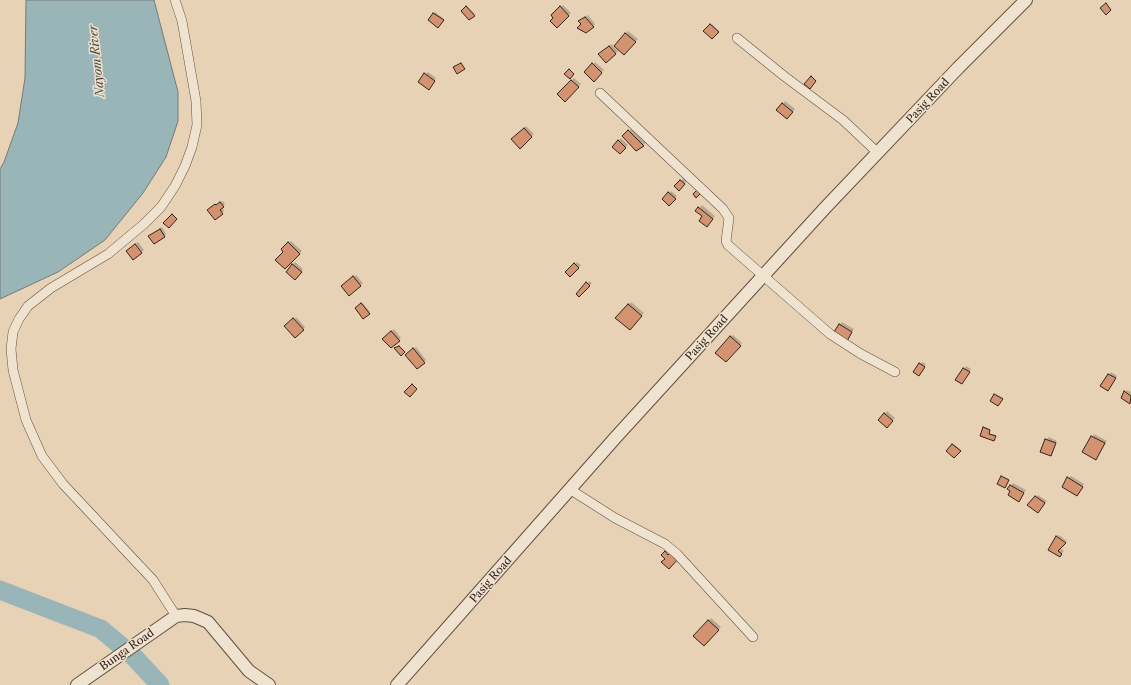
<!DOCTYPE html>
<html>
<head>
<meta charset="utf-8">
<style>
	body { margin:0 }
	canvas { display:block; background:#e7d2b5 }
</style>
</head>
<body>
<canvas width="1131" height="685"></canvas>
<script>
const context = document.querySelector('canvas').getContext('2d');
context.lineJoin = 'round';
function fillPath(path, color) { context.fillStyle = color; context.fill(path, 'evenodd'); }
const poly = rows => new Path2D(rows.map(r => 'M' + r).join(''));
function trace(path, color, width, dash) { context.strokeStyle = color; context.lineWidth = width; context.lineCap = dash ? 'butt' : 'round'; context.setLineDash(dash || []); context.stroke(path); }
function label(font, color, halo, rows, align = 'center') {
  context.font = font + ' "Libre Caslon Text",serif'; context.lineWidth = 3; context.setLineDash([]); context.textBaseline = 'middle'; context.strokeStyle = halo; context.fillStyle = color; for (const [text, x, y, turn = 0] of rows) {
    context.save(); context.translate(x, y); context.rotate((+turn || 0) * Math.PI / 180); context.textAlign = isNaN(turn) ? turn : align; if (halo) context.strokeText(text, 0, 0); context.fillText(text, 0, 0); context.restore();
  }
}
const water = poly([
	[26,0,154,0,178,92,178,121,166,157,143,193,105,240,58,272,0,299,0,169,4,162,18,123,25,78,26,0]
]);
fillPath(water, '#9ab5b7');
trace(water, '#727b79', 1);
fillPath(poly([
	[563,5,571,13,557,27,552,15],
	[467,6,475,14,469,19,462,11],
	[435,12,444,19,438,26,429,20],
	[588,15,595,24,593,26,582,24,579,21],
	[712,24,719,31,712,38,705,31],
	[628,31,638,39,624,54,615,46],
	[611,44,618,51,615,54,602,52],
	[595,62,604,70,594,80,585,72],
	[428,72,436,78,431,86,425,74],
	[574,78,581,84,565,100,559,94],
	[785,101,795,109,790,115,778,110],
	[526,126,534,134,520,147,513,139],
	[631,129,646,143,636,150,624,136],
	[621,138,628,145,620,153,614,146],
	[683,178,687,181,679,190,676,186],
	[671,191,677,196,669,205,663,199],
	[223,201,225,204,222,207,224,211,222,213,211,207],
	[702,205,715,216,709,223,697,211],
	[162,227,166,234,164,237,152,234],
	[291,241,302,251,285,268,285,252,282,249],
	[138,242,144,250,134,258,130,248],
	[295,262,303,269,297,276,287,272],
	[577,262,581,265,570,276,566,272],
	[356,275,363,283,349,295,345,284],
	[589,281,592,283,579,296,577,294],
	[631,302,644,313,630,329,617,318],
	[363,303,370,312,363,317,356,308],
	[296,317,305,327,295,337,286,327],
	[842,322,854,329,846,342,839,325],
	[394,329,401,338,391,347,386,337],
	[733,335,742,343,726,361,730,337],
	[416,347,426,360,417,367,407,355],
	[922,362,926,364,921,372,920,364],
	[966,366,971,369,964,380,957,380],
	[1111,372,1117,376,1108,390,1101,386],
	[1127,390,1131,392,1130,402,1122,397],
	[996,394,1003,398,999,404,995,395],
	[887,411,895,418,887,426,879,420],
	[985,427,990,429,989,433,996,435,995,439,981,435],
	[1094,434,1107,441,1096,459,1083,452],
	[1049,437,1057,441,1050,455,1046,440],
	[954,444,961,450,954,457,947,451],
	[1001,476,1009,479,1006,486],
	[1071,476,1084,484,1079,492,1068,478],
	[1013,483,1026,490,1019,500,1009,489],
	[1038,495,1047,501,1038,512,1028,505],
	[1059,535,1067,541,1066,542,1057,536],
	[1060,548,1064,551,1060,556,1050,549],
	[711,618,721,627,704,644,695,636]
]), '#0003');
trace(poly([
	[0,590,101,629,134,657,160,685]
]), '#9ab5b7', 19);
const building = poly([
	[1106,3,1111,10,1106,15,1100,8,1106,3],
	[466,6,475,16,469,20,461,11,466,6],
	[560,6,569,16,557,28,550,21,553,18,551,15,560,6],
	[433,13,444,20,438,28,428,20,433,13],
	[585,17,594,27,586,33,577,28,581,24,578,21,585,17],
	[710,24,719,32,712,39,703,31,710,24],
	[625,33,636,42,624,55,614,46,625,33],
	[609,46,616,54,606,63,598,54,609,46],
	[461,63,465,69,457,74,453,67,461,63],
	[592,63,602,73,594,82,584,72,592,63],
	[569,69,574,74,570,79,564,74,569,69],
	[424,73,435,81,429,90,418,82,424,73],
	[811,76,816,81,810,89,804,84,811,76],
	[571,80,579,87,565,102,557,94,571,80],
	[782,103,793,112,787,119,776,110,782,103],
	[524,128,532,137,520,149,511,139,524,128],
	[628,130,644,146,636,151,622,136,628,130],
	[618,140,626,148,620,154,612,147,618,140],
	[680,180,685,184,679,191,674,186,680,180],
	[697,190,701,193,696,198,693,194,697,190],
	[668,192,676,199,669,206,662,199,668,192],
	[220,202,224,207,220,210,223,214,215,220,207,210,215,204,216,205,220,202],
	[698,207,713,219,707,227,699,221,702,216,695,211,698,207],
	[172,214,177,219,169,228,163,223,172,214],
	[160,229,165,237,154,244,148,236,160,229],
	[288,242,300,254,285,269,275,260,283,252,281,249,288,242],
	[135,244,142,253,133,260,126,251,135,244],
	[574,263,579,268,570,277,565,272,574,263],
	[292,264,302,272,295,280,286,272,292,264],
	[353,276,361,286,349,296,341,286,353,276],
	[586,282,590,286,579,297,576,294,586,282],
	[361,303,370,314,363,319,355,308,361,303],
	[628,304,642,316,630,330,615,318,628,304],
	[293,318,304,330,295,338,284,326,293,318],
	[839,324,852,332,846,343,832,335,839,324],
	[391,331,400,341,391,348,382,339,391,331],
	[730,336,741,346,726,362,715,353,730,336],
	[399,346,405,352,401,356,394,348,399,346],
	[413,348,425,363,417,369,405,355,413,348],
	[919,363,925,367,919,376,913,372,919,363],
	[963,368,970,372,962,384,955,380,963,368],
	[1108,374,1116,378,1108,391,1100,386,1108,374],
	[412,384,417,389,410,397,404,392,412,384],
	[1124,391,1131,396,1130,404,1121,398,1124,391],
	[994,394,1003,399,998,406,990,401,994,394],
	[884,413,893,421,887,428,878,420,884,413],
	[983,427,990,430,989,434,996,436,994,441,980,436,983,427],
	[1091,436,1105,443,1096,460,1082,452,1091,436],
	[1045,439,1056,443,1051,456,1040,452,1045,439],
	[952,444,961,451,954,458,946,451,952,444],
	[1001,476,1009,480,1005,488,997,484,1001,476],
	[1067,477,1083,487,1077,496,1062,487,1067,477],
	[1010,485,1024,493,1019,502,1008,495,1010,491,1007,489,1010,485],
	[1035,496,1045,503,1038,513,1027,505,1035,496],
	[1056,536,1066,543,1058,551,1062,554,1060,557,1048,550,1056,536],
	[665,551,668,555,672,551,679,558,669,569,661,562,665,559,661,555,665,551],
	[708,620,719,630,704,646,693,636,708,620]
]);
fillPath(building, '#d39370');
trace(building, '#35231b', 1);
const minor = poly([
	[175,0,182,21,196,101,197,125,192,147,185,166,175,186,161,207,144,224,108,254,51,288,28,306,19,319,13,332,11,349,13,370,26,420,42,456,63,484,153,580,176,616],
	[737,38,784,76,843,120,878,153],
	[600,93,723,209,729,218,726,241,728,245,830,334,861,354,895,372],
	[571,490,615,518,665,544,677,554,753,637]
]);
const tertiary = poly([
	[77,685,176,616,185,615,194,616,208,622,249,671,269,685],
	[397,685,616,437,825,208,958,68,1026,0]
]);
trace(minor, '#624f42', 10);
trace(tertiary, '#624f42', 14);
trace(minor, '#efe2cf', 9);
trace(tertiary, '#efe2cf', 12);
label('11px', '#35231b', '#efe2cf', [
	["Pasig Road",928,101,-47],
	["Pasig Road",707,338,-48],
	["Pasig Road",491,580,-49],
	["Bunga Road",127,650,-35]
]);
label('italic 12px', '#4e4842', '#efe2cf', [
	["Nayom River",97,61,-96]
]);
</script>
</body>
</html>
